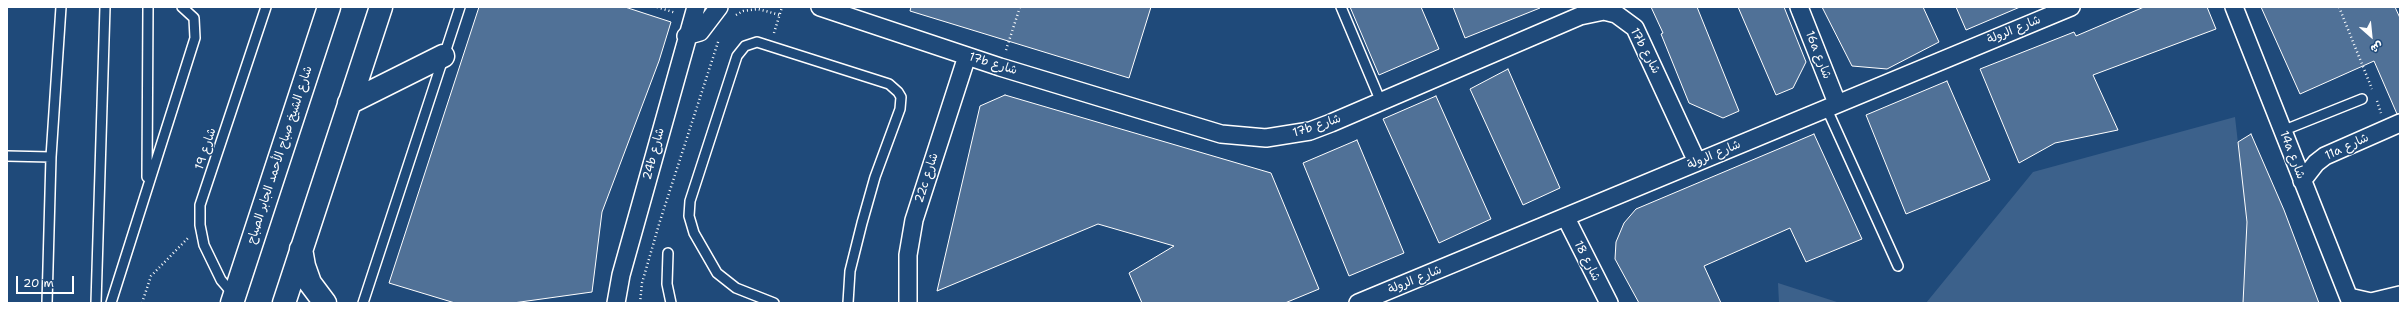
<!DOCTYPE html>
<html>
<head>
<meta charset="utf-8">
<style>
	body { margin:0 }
	#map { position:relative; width:2407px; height:310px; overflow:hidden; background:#1f4a7a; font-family:"Shantell Sans","Playpen Sans Arabic",sans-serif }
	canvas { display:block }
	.frame { position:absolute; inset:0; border:8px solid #fff; pointer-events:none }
	.north { position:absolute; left:2351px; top:16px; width:40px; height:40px; -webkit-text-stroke:3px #1f4a7a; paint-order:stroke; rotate:153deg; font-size:11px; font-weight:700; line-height:16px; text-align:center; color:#fff }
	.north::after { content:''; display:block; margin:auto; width:14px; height:18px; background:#fff; clip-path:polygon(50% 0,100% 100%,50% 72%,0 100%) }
	.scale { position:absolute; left:16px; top:276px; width:58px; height:18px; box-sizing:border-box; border:2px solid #fff; border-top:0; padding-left:5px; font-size:12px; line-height:14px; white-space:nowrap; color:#fff; -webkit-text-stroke:3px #1f4a7a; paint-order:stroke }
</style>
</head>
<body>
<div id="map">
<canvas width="2407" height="310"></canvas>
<div class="frame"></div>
<div class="north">ش</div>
<div class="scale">20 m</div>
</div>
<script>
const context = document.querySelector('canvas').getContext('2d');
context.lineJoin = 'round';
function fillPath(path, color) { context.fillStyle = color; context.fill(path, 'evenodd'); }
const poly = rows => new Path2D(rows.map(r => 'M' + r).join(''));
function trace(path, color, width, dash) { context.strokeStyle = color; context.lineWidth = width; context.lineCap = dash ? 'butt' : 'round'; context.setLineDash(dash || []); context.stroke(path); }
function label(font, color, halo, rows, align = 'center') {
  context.font = font + ' "Shantell Sans","Playpen Sans Arabic",sans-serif'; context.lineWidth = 3; context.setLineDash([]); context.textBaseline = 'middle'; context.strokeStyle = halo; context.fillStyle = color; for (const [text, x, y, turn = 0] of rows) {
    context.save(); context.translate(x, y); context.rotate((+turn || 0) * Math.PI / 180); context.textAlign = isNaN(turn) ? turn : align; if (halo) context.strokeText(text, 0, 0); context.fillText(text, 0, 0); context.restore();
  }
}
fillPath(poly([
	[2235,117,2247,222,2243,303,1926,303,2033,172],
	[1778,283,1840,303,1779,303]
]), '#3c618b');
const building = poly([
	[479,7,625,7,671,22,659,61,602,212,592,292,513,303,455,303,389,283,479,7],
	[911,7,1151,7,1129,78,910,11,911,7],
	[1350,7,1421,7,1439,49,1379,75,1350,7],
	[1453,7,1539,7,1540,8,1465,38,1453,7],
	[1651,7,1697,7,1739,111,1723,118,1689,103,1661,34,1663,33,1651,7],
	[1738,7,1784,7,1806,62,1793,88,1776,95,1738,7],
	[1822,7,1923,7,1939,42,1887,69,1852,66,1822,7],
	[1956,7,2020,7,1966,30,1956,7],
	[2144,7,2207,7,2216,29,2093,75,2118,130,2055,143,2019,163,1980,69,2074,32,2076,36,2144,7],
	[2261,7,2395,7,2400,18,2400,113,2397,114,2374,61,2300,94,2261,7],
	[1508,69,1560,188,1523,205,1470,89,1508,69],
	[1947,81,1990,180,1906,214,1866,115,1947,81],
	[1005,95,1271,173,1319,289,1285,303,1142,303,1129,273,1174,246,1098,224,937,291,980,106,1005,95],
	[1436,96,1491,219,1439,243,1383,119,1436,96],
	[1814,134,1862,239,1806,262,1790,228,1704,266,1721,303,1639,303,1615,259,1616,242,1624,223,1636,209,1814,134],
	[2251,134,2284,210,2319,303,2243,303,2247,222,2238,142,2251,134],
	[1357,140,1404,253,1349,276,1303,163,1357,140]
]);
fillPath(building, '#507197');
trace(building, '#fff', 1);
const lane = poly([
	[1341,7,1381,102],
	[1826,107,1898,266],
	[2282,131,2362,99],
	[7,156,51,157],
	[147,177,148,7],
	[668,253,667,284,671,303],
	[233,294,221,280,204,245,200,225,200,205,266,7],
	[47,303,51,157,61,7],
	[96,303,105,7],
	[111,303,195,38,194,18,182,7],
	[363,303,460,7],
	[774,303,736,288,717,273,694,233,689,216,690,201,737,56,745,46,757,42,889,84,898,92,901,97,900,109,875,177,862,223,850,271,848,303]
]);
const street = poly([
	[820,7,1000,67,1221,134,1266,138,1310,131,1331,123,1580,16,1604,11,1616,14,1635,28,1697,162],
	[1799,7,1837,103],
	[2234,7,2351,303],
	[686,36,700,32,719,7],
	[2302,181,2316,163,2325,156,2400,123],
	[1566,218,1609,303],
	[2349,297,2371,302,2400,295],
	[616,303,621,275,696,7],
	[908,303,908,255,914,220,967,56],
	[1358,303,2071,7]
]);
const secondary = poly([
	[349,103,443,56],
	[301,249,304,266,310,283,325,303],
	[232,303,329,7],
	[284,303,381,7]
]);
trace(lane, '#fff', 12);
trace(street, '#fff', 20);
trace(secondary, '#fff', 25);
trace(poly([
	[657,7,676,13],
	[2339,7,2372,89],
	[736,15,743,11,758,9,780,15],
	[774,33,782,7],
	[1006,50,1020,7],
	[2377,101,2381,113],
	[142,303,151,276,189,237],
	[640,303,642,283,660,221,719,39]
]), '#fff', 2.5, [1, 3]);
trace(lane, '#1f4a7a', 9);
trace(street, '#1f4a7a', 17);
trace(secondary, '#1f4a7a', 22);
label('12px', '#fff', '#1f4a7a', [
	["شارع الرولة",2014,30,-22],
	["17b شارع",1645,51,62],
	["16a شارع",1818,55,68],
	["17b شارع",993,64,17],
	["17b شارع",1317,126,-18],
	["11a شارع",2347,147,-25],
	["شارع 19",206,149,-72],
	["24b شارع",654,154,-75],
	["شارع الشيخ صباح الأحمد الجابر الصباح",280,155,-72],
	["شارع الرولة",1714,155,-23],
	["14a شارع",2292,155,69],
	["22c شارع",927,178,-72],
	["شارع 18",1587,261,63],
	["شارع الرولة",1415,280,-22]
]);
</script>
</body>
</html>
